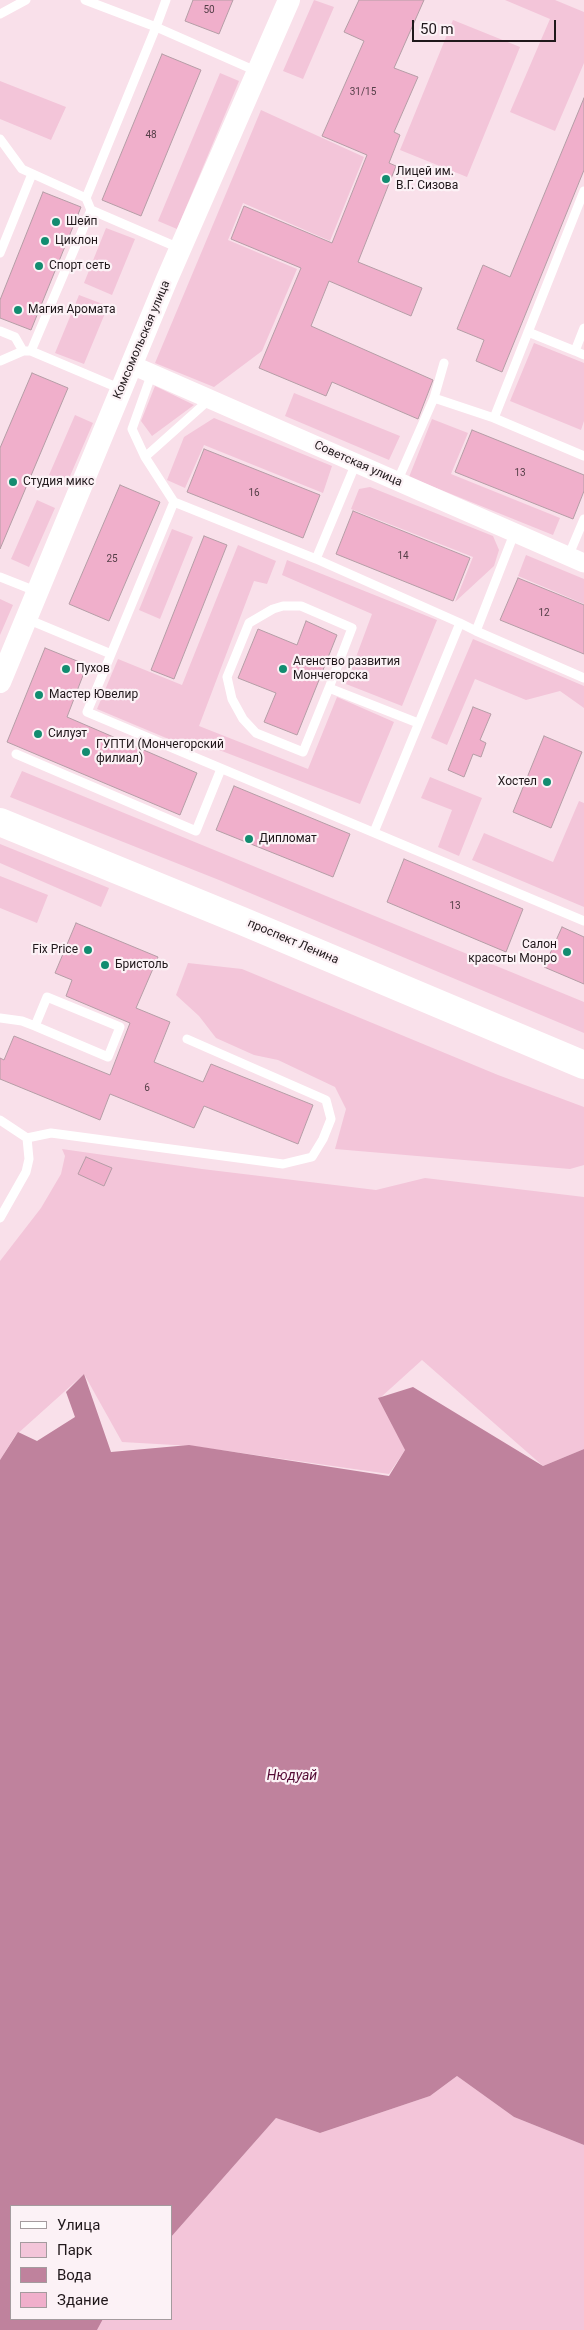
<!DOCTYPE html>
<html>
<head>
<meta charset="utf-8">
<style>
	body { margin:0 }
	#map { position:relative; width:584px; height:2330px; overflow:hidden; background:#f9e0ea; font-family:Roboto,sans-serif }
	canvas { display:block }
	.legend { position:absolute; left:10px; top:2205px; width:162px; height:115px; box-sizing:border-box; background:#fcf2f6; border:1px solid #a49b9e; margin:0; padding:6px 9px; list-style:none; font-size:15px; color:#20181b }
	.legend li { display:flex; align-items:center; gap:10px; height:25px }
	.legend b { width:25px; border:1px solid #a49b9e }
	.scale { position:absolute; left:412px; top:20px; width:144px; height:22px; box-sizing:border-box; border:2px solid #20181b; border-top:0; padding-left:6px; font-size:15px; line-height:18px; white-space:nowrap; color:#20181b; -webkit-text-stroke:4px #fcf2f6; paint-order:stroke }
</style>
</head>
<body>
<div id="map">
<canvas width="584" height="2330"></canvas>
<ul class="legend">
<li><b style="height:6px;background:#fff"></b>Улица</li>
<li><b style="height:14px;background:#f3c5d9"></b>Парк</li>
<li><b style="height:14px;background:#bf829d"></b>Вода</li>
<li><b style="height:14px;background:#f0afcb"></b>Здание</li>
</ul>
<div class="scale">50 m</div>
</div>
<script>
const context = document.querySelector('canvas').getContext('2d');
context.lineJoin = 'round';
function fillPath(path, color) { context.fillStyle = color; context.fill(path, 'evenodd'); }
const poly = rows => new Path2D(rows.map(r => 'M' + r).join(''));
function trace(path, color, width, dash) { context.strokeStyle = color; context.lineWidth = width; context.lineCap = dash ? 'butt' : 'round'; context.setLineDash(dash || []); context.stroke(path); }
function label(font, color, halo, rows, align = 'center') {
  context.font = font + ' Roboto,sans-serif'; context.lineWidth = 4.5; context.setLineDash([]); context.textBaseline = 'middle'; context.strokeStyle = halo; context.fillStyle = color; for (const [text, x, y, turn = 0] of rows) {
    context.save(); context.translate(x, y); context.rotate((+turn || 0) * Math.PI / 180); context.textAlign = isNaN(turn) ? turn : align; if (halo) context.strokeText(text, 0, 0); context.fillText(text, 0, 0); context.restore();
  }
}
fillPath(poly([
	[314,0,334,7,303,79,283,71],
	[505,0,555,0,584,12,584,63,555,131,510,112,550,19],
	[453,20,520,47,467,177,400,150],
	[220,73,239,81,177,229,158,221],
	[0,81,66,107,51,140,0,119],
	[261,110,364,157,330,241,243,203,228,240,297,269,262,351,214,387,155,363],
	[106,228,135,239,112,295,84,283],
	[79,295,108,306,84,364,55,353],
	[534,343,584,363,584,421,581,430,510,401],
	[155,386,194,405,152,436,141,421],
	[294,393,400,436,389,460,285,416],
	[75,415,93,423,67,483,49,475],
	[214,418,332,466,323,493,204,445,185,488,167,480,184,437],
	[432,419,468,433,451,474,560,518,553,535,409,477],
	[370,487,493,536,499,550,494,566,455,602,473,557,351,509,359,489],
	[37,500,55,508,29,567,11,559],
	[172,529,193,537,160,619,139,610],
	[238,545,276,561,267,584,254,581,199,726,308,769,337,697,394,722,360,804,193,740,190,748,97,709,118,659,182,685],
	[526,555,584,579,584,604,518,576],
	[287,560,437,620,402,706,346,684,372,614,282,575],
	[0,599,13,605,0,635],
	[473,639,584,686,584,708,560,691,526,700,475,679,447,745,431,738],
	[22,771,584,1002,584,1033,219,880,10,797],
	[430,777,482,798,459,856,438,847,452,810,421,798],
	[579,801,584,803,584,907,472,860,484,833,553,862],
	[0,844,109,888,101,907,0,863],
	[0,876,48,895,37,923,0,908],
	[188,963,242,969,498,1075,584,1107,584,1165,570,1169,335,1149,346,1109,335,1087,278,1060,254,1055,216,1038,199,1016,176,995],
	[62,1149,202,1169,376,1190,425,1178,584,1197,584,1449,543,1466,422,1360,380,1398,405,1450,389,1474,192,1446,122,1442,84,1374,15,1436,0,1460,0,1261,41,1208,61,1174,65,1156],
	[457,2076,514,2117,584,2145,584,2330,97,2330,103,2319,171,2319,171,2237,276,2118,320,2133,430,2096]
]), '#f3c5d9');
fillPath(poly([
	[84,1374,111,1452,189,1445,389,1476,405,1450,378,1398,413,1387,543,1466,584,1449,584,2145,514,2117,457,2076,430,2096,320,2133,276,2118,171,2237,171,2206,11,2206,11,2319,103,2319,97,2330,0,2330,0,1460,18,1432,37,1441,75,1417,66,1392]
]), '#bf829d');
const building = poly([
	[193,0,233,0,219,34,185,21,193,0],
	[359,0,424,0,394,68,418,77,394,132,400,135,389,163,396,166,358,262,422,288,411,316,329,281,311,326,433,380,418,419,332,382,326,396,259,368,301,268,231,239,244,206,332,243,367,155,322,136,364,41,344,32,359,0],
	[162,54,201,70,141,216,102,200,162,54],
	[584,98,584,170,502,372,476,361,484,340,457,329,483,265,510,277,584,98],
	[43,192,81,207,31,330,0,318,0,300,43,192],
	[32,373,68,388,0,549,0,448,32,373],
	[472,430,584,475,584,491,573,519,455,472,472,430],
	[204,449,320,495,303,538,187,492,204,449],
	[120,485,160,502,109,621,69,604,120,485],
	[353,511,470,558,453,601,336,554,353,511],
	[204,536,227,545,174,679,151,670,204,536],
	[518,578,584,605,584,654,500,620,518,578],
	[306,621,337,635,297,735,264,722,276,693,238,678,258,629,297,645,306,621],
	[45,648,87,665,67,717,197,773,180,815,7,742,45,648],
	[473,707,491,714,480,740,486,743,481,757,473,754,464,777,448,770,473,707],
	[544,736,582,752,551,828,513,812,544,736],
	[234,786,350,834,333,877,216,830,234,786],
	[404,859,523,909,506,952,387,902,404,859],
	[76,923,158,957,136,1008,170,1022,154,1062,203,1082,211,1064,313,1105,298,1144,204,1106,194,1128,110,1094,100,1120,0,1079,0,1058,4,1060,14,1036,110,1075,130,1023,66,996,72,980,55,973,76,923],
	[562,927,584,937,584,984,544,967,562,927],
	[86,1157,112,1168,104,1186,78,1174,86,1157]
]);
fillPath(building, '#f0afcb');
trace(building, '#b59da6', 1);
trace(poly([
	[85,0,156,27,86,198],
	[166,0,156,27,256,71],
	[0,14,26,0],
	[0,139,22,169,86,198,91,210,179,248],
	[0,253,32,174],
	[584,328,575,351,584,355],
	[0,331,15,337,23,351],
	[528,332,575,351],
	[31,351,91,210],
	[0,361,23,351,31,351,121,389],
	[152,373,132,429,145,457,174,502,316,559,460,623],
	[434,398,494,418,584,456],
	[494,418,584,191],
	[145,457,210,399],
	[397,482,434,398,444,363],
	[174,502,87,712,584,921],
	[568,557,584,519],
	[316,559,356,463],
	[0,577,38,592],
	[27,619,111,654],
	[476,631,584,678],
	[329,688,352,628,301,606,283,606,273,609,249,623,227,677,232,699,243,719,256,733,303,752,329,688,418,723],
	[16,754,196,831,221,769],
	[374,832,460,623,476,631,514,534],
	[0,1018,22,1021,35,1026,108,1057,120,1027,47,997,35,1026],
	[0,1120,27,1138,29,1159,26,1172,0,1218],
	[27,1138,51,1133,283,1164,312,1157,323,1139,331,1119,326,1100,187,1039]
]), '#fff', 9);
trace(poly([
	[132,365,584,563]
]), '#fff', 19);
trace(poly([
	[0,682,167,279,289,0]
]), '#fff', 22);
trace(poly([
	[0,822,242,921,584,1065]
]), '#fff', 28);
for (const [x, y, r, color] of [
	[386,179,5,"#128c70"],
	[56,222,5,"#128c70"],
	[45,241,5,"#128c70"],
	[39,266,5,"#128c70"],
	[18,310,5,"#128c70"],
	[13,482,5,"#128c70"],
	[66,669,5,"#128c70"],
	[283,669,5,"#128c70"],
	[39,695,5,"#128c70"],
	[38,734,5,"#128c70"],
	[86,752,5,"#128c70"],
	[547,782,5,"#128c70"],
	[249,839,5,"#128c70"],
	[88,950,5,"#128c70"],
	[567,952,5,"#128c70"],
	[105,965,5,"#128c70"]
]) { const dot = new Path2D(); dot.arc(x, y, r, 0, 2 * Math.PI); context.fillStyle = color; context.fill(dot); trace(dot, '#fcf2f6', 2); }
label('10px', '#543e47', null, [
	["50",209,10],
	["31/15",363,92],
	["48",151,135],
	["13",520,473],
	["16",254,493],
	["14",403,556],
	["25",112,559],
	["12",544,613],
	["13",455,906],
	["6",147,1088]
]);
label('12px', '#20181b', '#fcf2f6', [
	["Лицей им.",396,172],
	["В.Г. Сизова",396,186],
	["Шейп",66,222],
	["Циклон",55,241],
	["Спорт сеть",49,266],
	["Магия Аромата",28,310],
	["Студия микс",23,482],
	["Агенство развития",293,662],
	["Мончегорска",293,676],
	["Пухов",76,669],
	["Мастер Ювелир",49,695],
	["Силуэт",48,734],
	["ГУПТИ (Мончегорский",96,745],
	["филиал)",96,759],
	["Хостел",537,782,"right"],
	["Дипломат",259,839],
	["Салон",557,945,"right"],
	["красоты Монро",557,959,"right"],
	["Fix Price",78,950,"right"],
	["Бристоль",115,965]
], 'left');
label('12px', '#20181b', '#fcf2f6', [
	["Комсомольская улица",142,340,-67],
	["Советская улица",358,464,24],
	["проспект Ленина",293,942,23]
]);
label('italic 14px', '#550b35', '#fcf2f6', [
	["Нюдуай",292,1776]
]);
</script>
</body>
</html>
